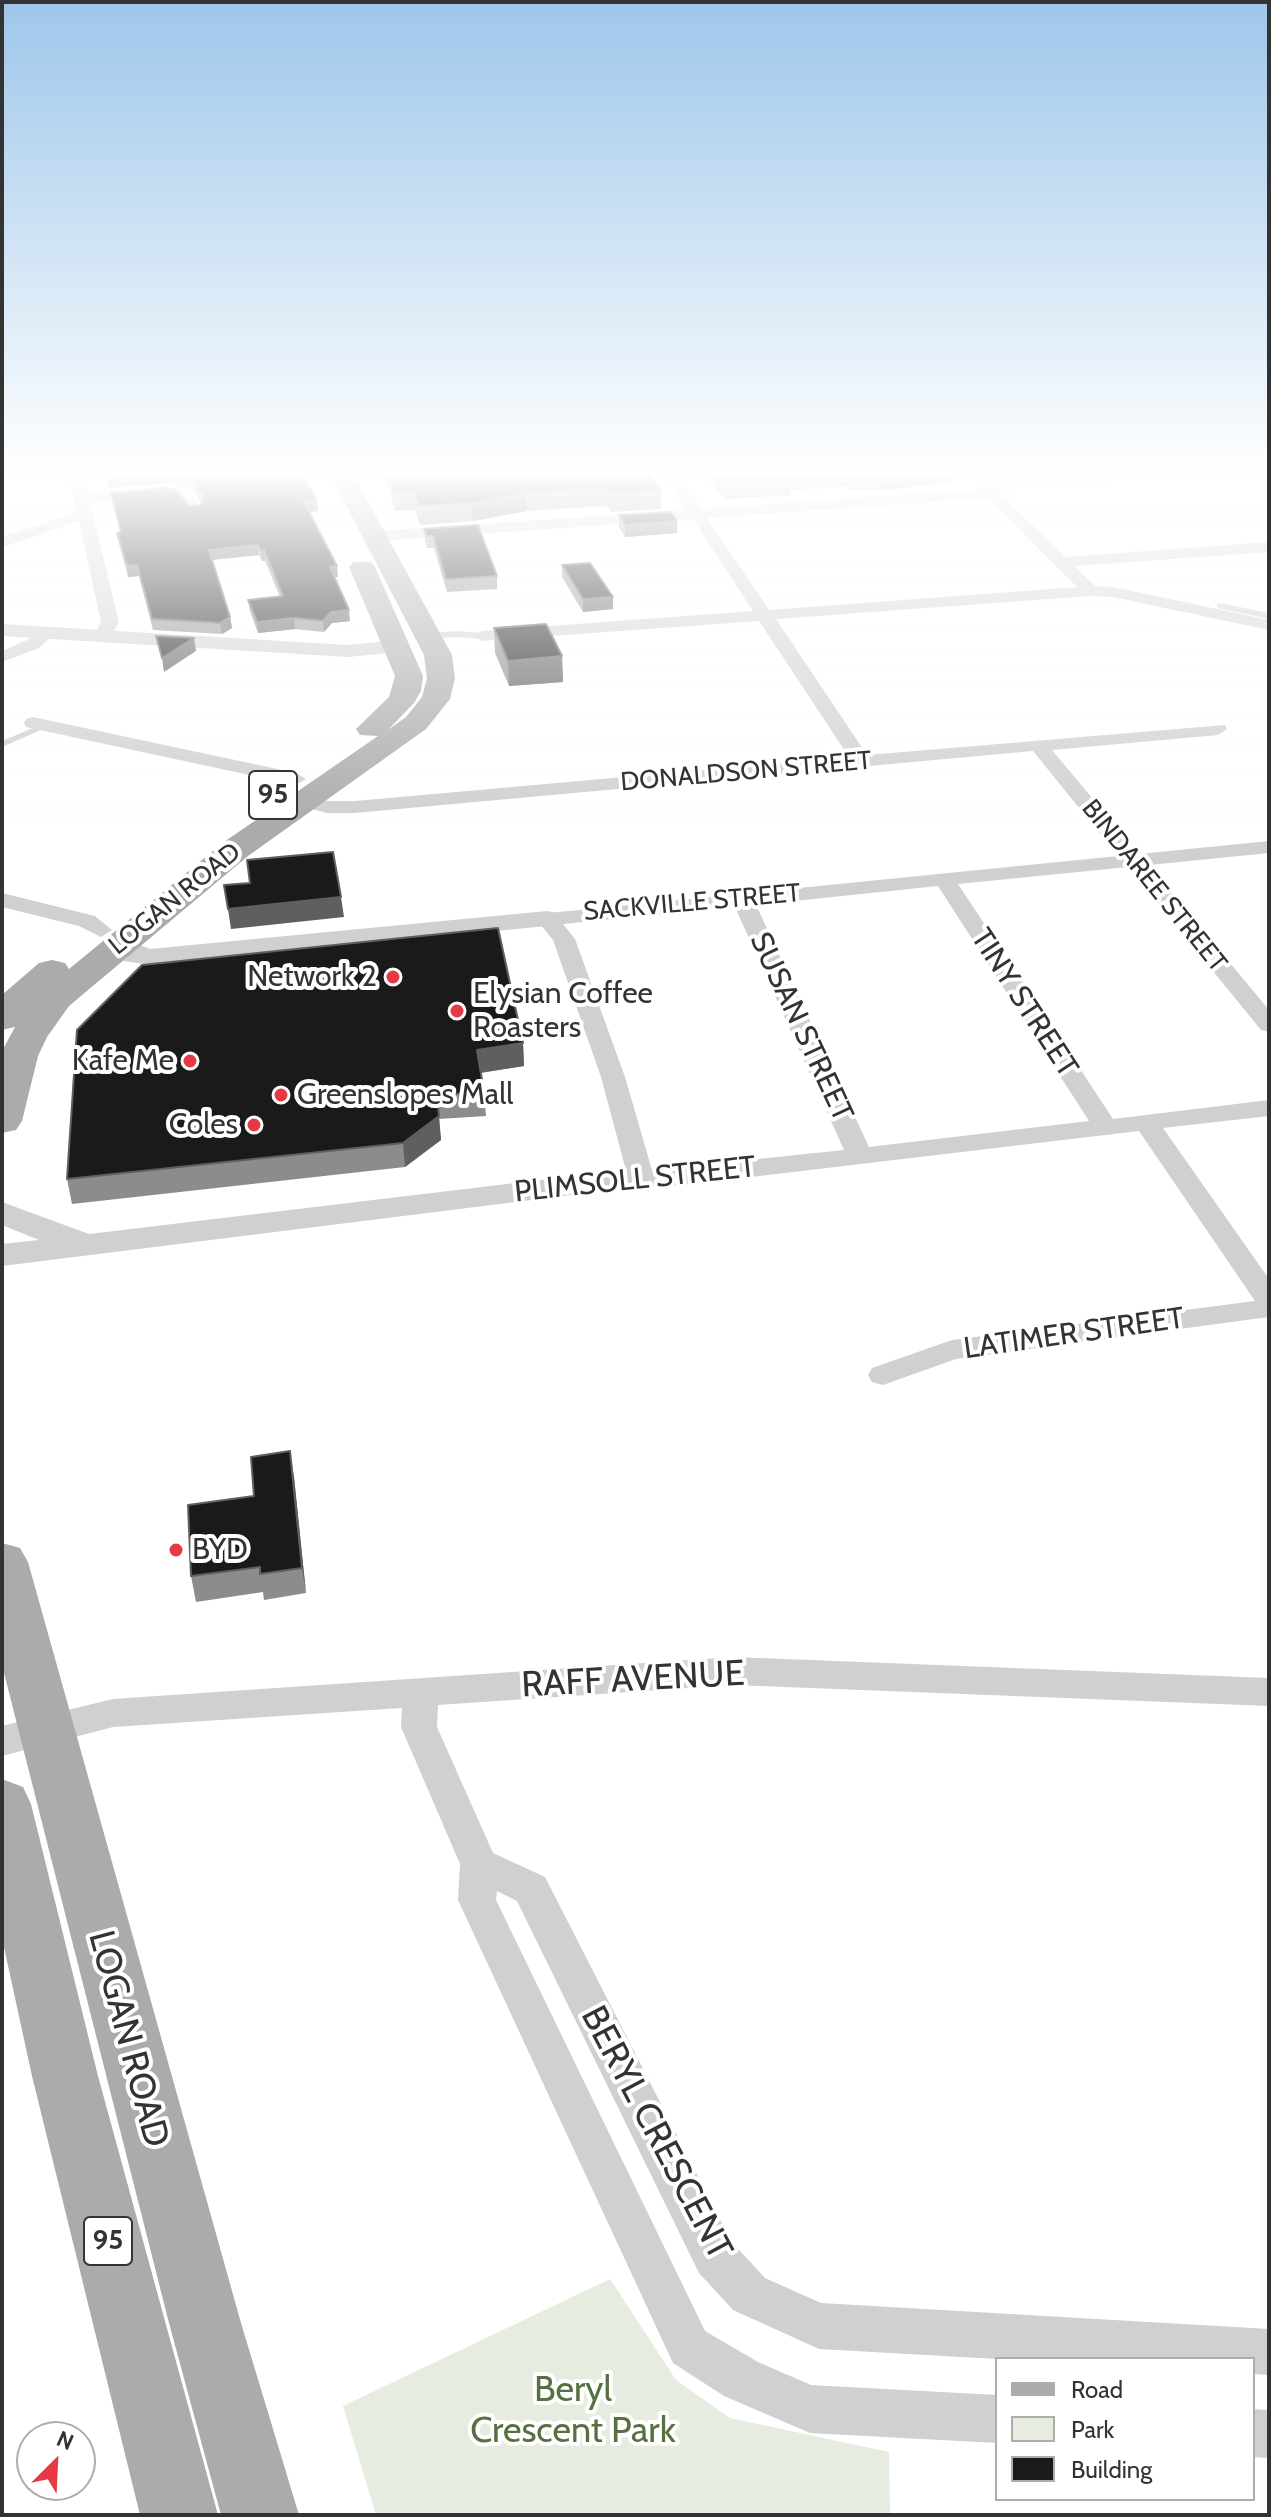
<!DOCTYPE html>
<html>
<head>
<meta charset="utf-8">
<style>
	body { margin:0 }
	#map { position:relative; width:1271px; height:2517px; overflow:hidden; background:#fff; font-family:Cabin,sans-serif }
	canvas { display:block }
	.frame { position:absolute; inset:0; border:4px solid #333; pointer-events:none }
	.legend { position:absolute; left:995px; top:2357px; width:260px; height:144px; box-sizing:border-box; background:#fff; border:2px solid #adadad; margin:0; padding:10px 14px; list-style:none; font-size:24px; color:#333 }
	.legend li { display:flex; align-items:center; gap:16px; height:40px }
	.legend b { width:40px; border:2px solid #adadad }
	.north { position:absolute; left:16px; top:2421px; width:80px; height:80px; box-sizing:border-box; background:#fff; border:2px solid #adadad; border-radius:50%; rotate:24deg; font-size:22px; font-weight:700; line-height:32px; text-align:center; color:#333 }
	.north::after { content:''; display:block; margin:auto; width:28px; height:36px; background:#e63946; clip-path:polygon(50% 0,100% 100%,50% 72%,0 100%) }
</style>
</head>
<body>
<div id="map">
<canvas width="1271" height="2517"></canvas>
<div class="frame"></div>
<ul class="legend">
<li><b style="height:10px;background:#ababab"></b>Road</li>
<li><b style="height:22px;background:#e6ecdf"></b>Park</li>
<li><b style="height:22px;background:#1a1a1a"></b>Building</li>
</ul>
<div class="north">N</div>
</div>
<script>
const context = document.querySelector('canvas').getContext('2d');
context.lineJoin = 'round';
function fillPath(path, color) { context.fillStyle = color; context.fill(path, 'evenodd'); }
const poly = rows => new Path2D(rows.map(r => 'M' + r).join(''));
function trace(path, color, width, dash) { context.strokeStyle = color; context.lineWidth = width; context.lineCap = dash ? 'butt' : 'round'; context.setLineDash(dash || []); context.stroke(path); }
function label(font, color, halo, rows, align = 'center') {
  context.font = font + ' Cabin,sans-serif'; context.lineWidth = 8; context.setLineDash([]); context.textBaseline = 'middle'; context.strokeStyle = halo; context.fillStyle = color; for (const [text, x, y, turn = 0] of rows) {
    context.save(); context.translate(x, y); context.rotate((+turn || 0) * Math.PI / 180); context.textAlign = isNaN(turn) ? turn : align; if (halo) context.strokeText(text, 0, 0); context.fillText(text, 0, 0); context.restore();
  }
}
fillPath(poly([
	[610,2279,676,2380,730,2418,889,2452,890,2515,376,2515,343,2406]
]), '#e6ecdf');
fillPath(poly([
	[1220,603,1269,613,1269,619,1217,608,1217,604,1220,603],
	[458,631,482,633,486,636,482,639,458,637,428,639,424,636,428,633,458,631],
	[40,725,48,727,2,747,2,741,40,725]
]), '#d0d0d0');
fillPath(poly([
	[64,476,78,476,88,493,169,486,190,492,203,510,200,513,190,513,180,498,168,495,90,502,119,622,109,640,97,640,94,636,101,622,79,521,2,547,2,537,77,512,72,487,64,476],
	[665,476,679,476,701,509,980,489,975,483,982,479,1125,476,1118,480,996,489,1065,557,1269,542,1269,552,1074,566,1095,586,1113,587,1269,620,1269,630,1113,597,1090,596,776,619,867,755,1225,725,1227,729,1218,735,1052,750,1139,854,1269,841,1269,853,1149,865,1269,1010,1269,1032,1261,1030,1128,867,958,884,1113,1119,1269,1100,1269,1116,1163,1128,1269,1279,1269,1317,956,1359,883,1385,872,1382,868,1375,872,1368,952,1340,1255,1301,1139,1131,675,1186,641,1186,632,1184,628,1178,601,1077,553,940,536,919,539,914,1118,856,1033,751,355,813,327,813,268,797,265,793,268,789,275,787,328,801,355,801,849,757,759,621,482,641,473,636,482,631,753,611,693,519,376,541,368,536,376,531,687,510,665,476],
	[988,498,1077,587,769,610,707,518,988,498],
	[938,886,1089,1121,869,1147,756,905,938,886],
	[735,907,844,1150,652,1170,625,1077,575,939,563,924,735,907],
	[47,627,56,632,39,648,2,662,2,651,27,640,47,627],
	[33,717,296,773,306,779,296,785,26,727,24,723,26,719,33,717],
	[2,893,95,916,112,930,101,937,79,926,2,907,2,893],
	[734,1657,1269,1678,1269,1706,734,1685,438,1705,437,1727,493,1853,545,1877,731,2241,765,2278,821,2303,1269,2329,1269,2375,1253,2374,1253,2359,997,2359,819,2349,733,2310,699,2273,517,1901,497,1891,496,1900,705,2331,758,2362,811,2385,997,2395,997,2443,810,2433,724,2396,673,2363,458,1900,460,1864,401,1727,402,1708,113,1727,2,1756,2,1726,113,1699,734,1657],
	[1253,2409,1269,2410,1269,2458,1253,2457,1253,2409]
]), '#d0d0d0');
fillPath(poly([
	[2,624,348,645,397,640,408,646,397,652,348,657,2,636,2,624],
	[547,911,557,913,560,919,557,925,150,965,124,961,105,945,109,939,119,937,150,949,547,911],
	[641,1168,652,1171,657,1178,652,1185,2,1266,2,1244,39,1240,2,1225,2,1202,89,1234,641,1168]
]), '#d0d0d0');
fillPath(poly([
	[331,476,354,476,452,655,455,678,450,699,426,729,248,856,69,1006,47,1037,38,1056,22,1121,16,1130,2,1133,2,1051,15,1027,2,1030,3,994,39,963,52,960,65,963,69,969,224,842,378,736,360,735,356,729,389,697,395,676,349,567,353,562,371,562,375,567,423,676,421,691,414,703,388,730,406,717,422,697,427,678,424,655,331,476],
	[2,1543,20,1548,28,1562,241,2323,299,2515,221,2515,169,2323,2,1665,2,1543],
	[2,1779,23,1787,31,1804,98,2076,218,2515,140,2515,32,2076,2,1938,2,1779]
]), '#ababab');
fillPath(poly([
	[106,476,307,476,309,487,317,500,318,511,309,512,338,577,334,577,350,621,332,623,324,632,295,629,258,633,250,611,248,600,280,597,265,561,262,561,259,555,212,560,230,617,232,628,222,634,153,630,139,576,128,577,119,543,117,533,120,532,111,493,189,506,201,505,202,503,192,490,170,483,109,488],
	[385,476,651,476,661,490,661,509,611,512,607,506,527,511,473,521,420,525,415,510,395,511],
	[707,476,952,476,951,482,883,490,850,490,846,486,790,490,790,495,724,499],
	[619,515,677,521,677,533,625,537,619,527],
	[424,529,497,576,497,589,447,592,434,548,427,548,425,541],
	[562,565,613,609,583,612,562,577],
	[494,628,562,656,563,682,509,686,495,653],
	[523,1043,524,1066,481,1073,484,1092,486,1116,439,1119,441,1140,405,1167,72,1204,67,1179],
	[294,1477,306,1593,264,1600,263,1592,196,1602,191,1576,254,1496]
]), '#8c8c8c');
fillPath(poly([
	[136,476,169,476,170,483,109,488,107,478],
	[884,476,952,476,951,482,883,490],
	[526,493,527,511,473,521,472,503],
	[317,500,318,511,305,513,304,502],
	[677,521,677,533,625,537,625,525],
	[258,545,259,555,210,560,209,550],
	[264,550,265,561,262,561,261,551],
	[137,565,139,576,128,577,127,566],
	[337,566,338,577,331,577,330,567],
	[613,597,613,609,583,612,583,599],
	[349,610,350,621,332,623,324,632,323,621,331,612],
	[230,617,232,628,222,634,220,623],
	[294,618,295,629,258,633,257,622],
	[194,638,196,651,164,672,162,658],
	[562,656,563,682,509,686,508,661],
	[341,897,344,917,231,929,228,909],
	[523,1043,524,1066,478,1073,477,1050],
	[439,1116,441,1140,405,1167,403,1143],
	[290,1451,294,1477,306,1593,302,1568]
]), '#5f5f5f');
const building = poly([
	[107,476,136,476,107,478,107,476],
	[177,476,307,476,308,478,304,478,317,500,304,502,337,566,330,567,349,610,331,612,323,621,294,618,257,622,248,600,283,596,264,550,261,551,258,545,209,550,230,617,220,623,152,619,137,565,127,566,117,533,121,532,111,493,166,488,177,490,189,506,201,505,204,498,191,480,177,476],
	[389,476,651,476,661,490,610,494,607,488,526,493,472,503,419,506,414,491,394,493,389,476],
	[721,476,790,476,790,477,725,481,721,476],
	[671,512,677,521,625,525,619,515,671,512],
	[478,525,497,576,446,579,433,536,427,536,424,529,478,525],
	[590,563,613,597,583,599,562,565,590,563],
	[546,624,562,656,508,661,494,628,546,624],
	[156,636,194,638,162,658,156,636],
	[333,852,341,897,228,909,224,885,250,883,247,860,333,852],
	[498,928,523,1043,477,1050,484,1092,437,1095,439,1116,403,1143,67,1179,77,1030,142,965,498,928],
	[290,1451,302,1568,260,1574,260,1567,191,1576,188,1505,254,1496,251,1457,290,1451]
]);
fillPath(building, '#1a1a1a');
trace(building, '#5f5f5f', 2);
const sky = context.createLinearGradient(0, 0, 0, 828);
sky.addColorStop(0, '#9ec6ea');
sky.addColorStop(0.57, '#fff');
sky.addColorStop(1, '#ffffff00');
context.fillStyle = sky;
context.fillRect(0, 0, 1271, 828);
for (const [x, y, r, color] of [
	[393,977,8,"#e63946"],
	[457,1011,8,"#e63946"],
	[190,1061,8,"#e63946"],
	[281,1095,8,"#e63946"],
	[254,1125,8,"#e63946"],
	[176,1550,8,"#e63946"]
]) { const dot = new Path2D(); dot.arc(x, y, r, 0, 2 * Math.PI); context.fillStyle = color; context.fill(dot); trace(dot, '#fff', 3); }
label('26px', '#333', '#fff', [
	["DONALDSON STREET",746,772,-5],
	["BINDAREE STREET",1154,886,51],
	["LOGAN ROAD",175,899,-39],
	["SACKVILLE STREET",692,903,-5]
]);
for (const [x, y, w] of [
	[273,795,48],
	[108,2241,48]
]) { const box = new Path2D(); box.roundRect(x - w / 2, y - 24, w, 48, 6); context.fillStyle = '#fff'; context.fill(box); trace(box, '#333', 2); }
label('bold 28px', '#333', null, [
	["95",273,795],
	["95",108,2241]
]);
label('30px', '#333', '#fff', [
	["Network 2",377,977],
	["Elysian Coffee",473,994,"left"],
	["Roasters",473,1028,"left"],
	["Kafe Me",174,1061],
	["Greenslopes Mall",297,1095,"left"],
	["Coles",238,1125],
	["BYD",192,1550,"left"]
], 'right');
label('30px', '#333', '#fff', [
	["TINY STREET",1024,1003,57],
	["SUSAN STREET",801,1027,65],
	["PLIMSOLL STREET",635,1180,-6],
	["LATIMER STREET",1074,1334,-8]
]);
label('36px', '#333', '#fff', [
	["RAFF AVENUE",633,1680,-3],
	["LOGAN ROAD",128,2039,75],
	["BERYL CRESCENT",656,2133,62]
]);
label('36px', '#56703f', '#fff', [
	["Beryl",573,2390],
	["Crescent Park",573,2431]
]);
</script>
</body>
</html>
